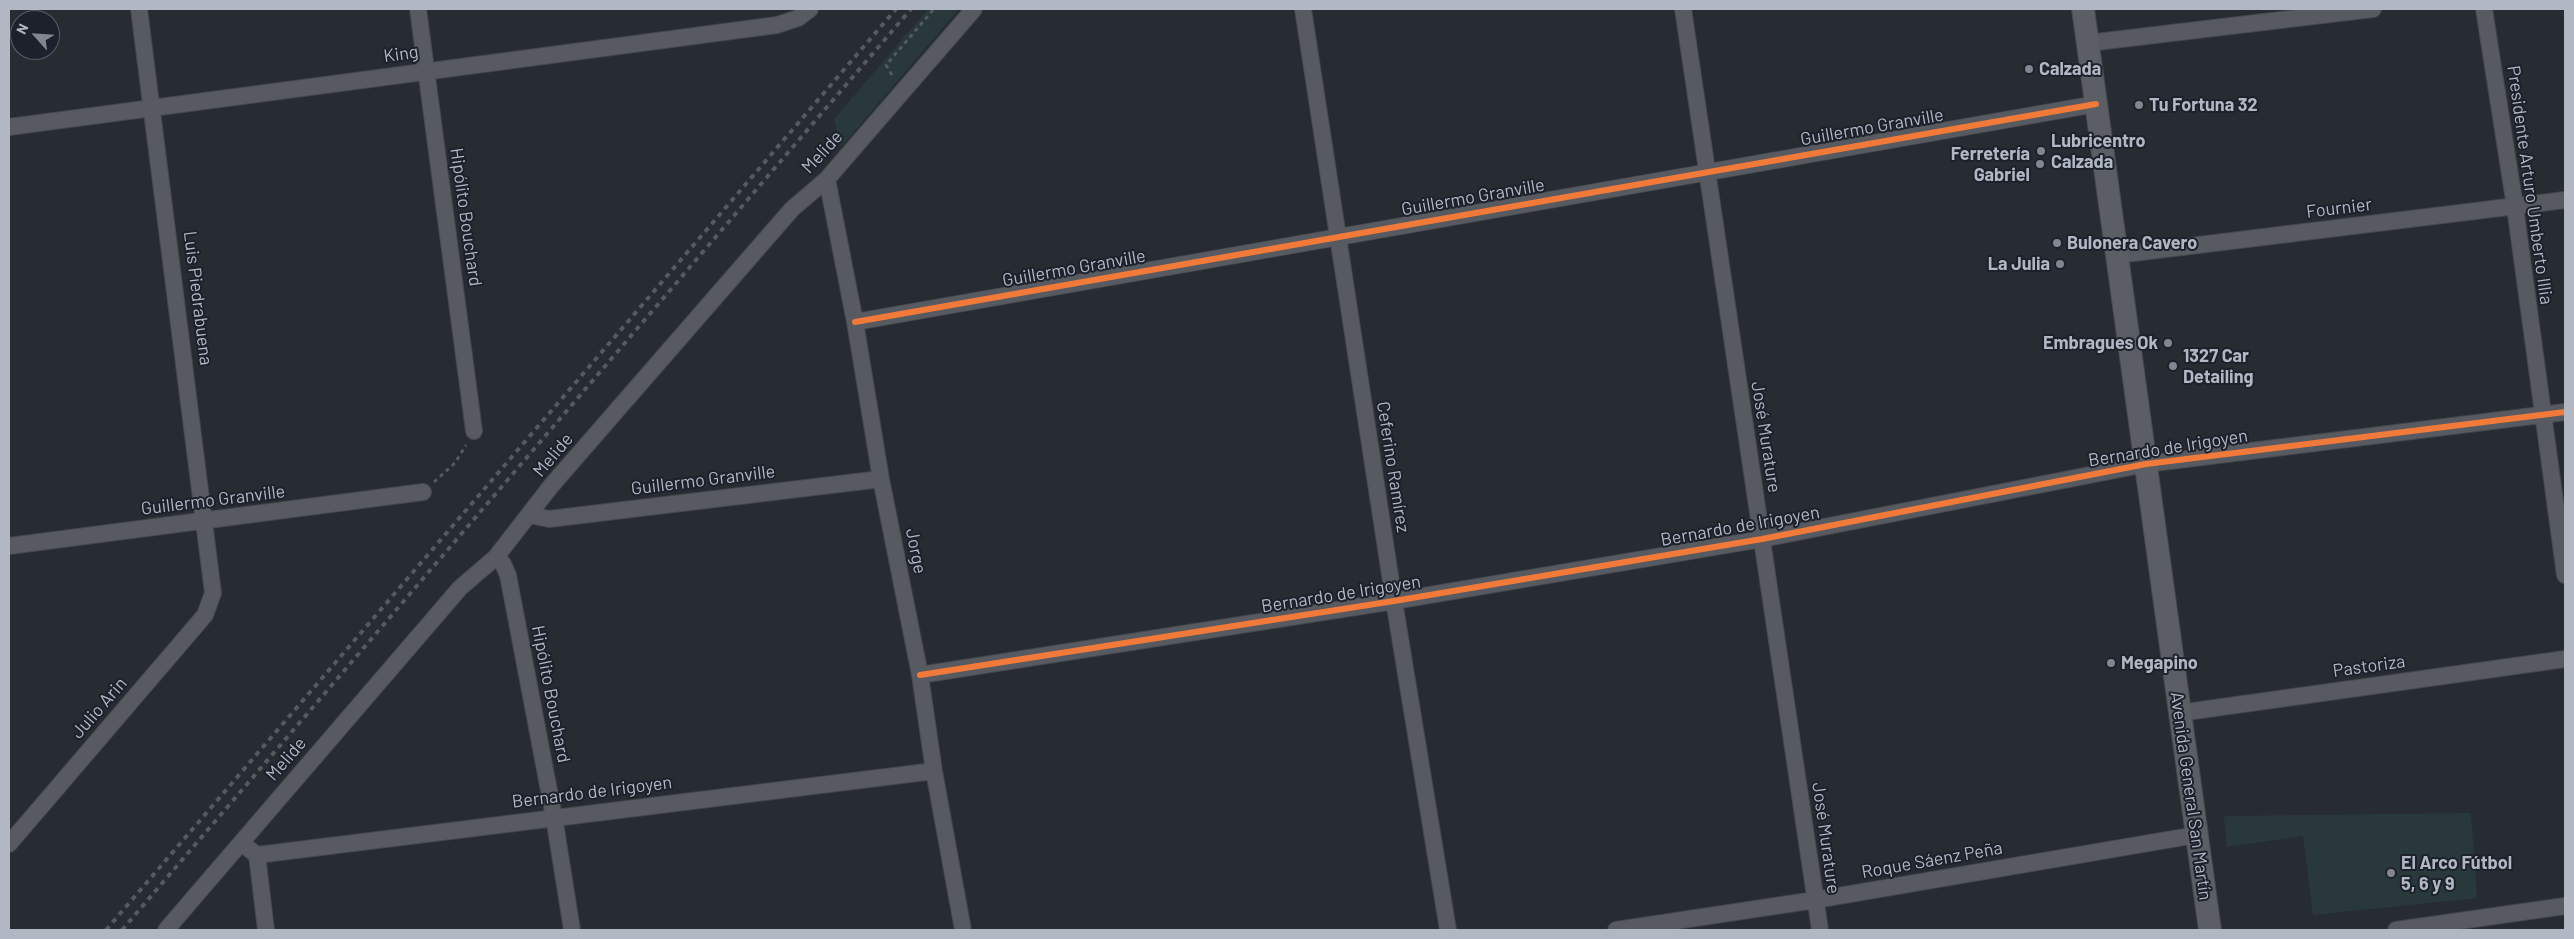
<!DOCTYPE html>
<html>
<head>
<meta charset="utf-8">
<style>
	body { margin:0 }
	#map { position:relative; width:2574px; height:939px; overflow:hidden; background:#272b32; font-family:Barlow,sans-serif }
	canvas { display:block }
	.frame { position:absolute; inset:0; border:10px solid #b1b7c3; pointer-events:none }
	.north { position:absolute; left:10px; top:10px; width:50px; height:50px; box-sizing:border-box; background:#1c212b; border:1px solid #585d68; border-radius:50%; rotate:296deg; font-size:14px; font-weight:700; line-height:20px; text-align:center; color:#b1b7c3 }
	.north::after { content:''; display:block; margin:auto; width:18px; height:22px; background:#818690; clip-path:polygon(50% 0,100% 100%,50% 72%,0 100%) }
</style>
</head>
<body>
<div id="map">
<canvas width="2574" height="939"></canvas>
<div class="frame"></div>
<div class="north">N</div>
</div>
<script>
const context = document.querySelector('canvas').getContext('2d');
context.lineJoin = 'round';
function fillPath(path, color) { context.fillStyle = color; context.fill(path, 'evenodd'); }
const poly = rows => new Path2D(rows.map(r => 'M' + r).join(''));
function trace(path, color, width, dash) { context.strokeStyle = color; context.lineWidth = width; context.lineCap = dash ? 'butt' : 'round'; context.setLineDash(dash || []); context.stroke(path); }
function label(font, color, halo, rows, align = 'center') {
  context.font = font + ' Barlow,sans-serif'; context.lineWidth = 4; context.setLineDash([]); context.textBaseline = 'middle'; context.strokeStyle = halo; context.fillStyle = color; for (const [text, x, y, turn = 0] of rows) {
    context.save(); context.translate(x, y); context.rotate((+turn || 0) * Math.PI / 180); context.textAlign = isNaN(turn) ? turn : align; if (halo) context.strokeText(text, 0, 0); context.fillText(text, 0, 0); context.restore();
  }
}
fillPath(poly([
	[928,9,959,9,841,147,834,119],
	[2471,813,2477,898,2313,915,2303,836,2227,847,2224,816]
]), '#29383a');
const street = poly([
	[418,9,474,431],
	[1303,9,1394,601,1448,930],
	[1683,9,1820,930],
	[2484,9,2515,207,2565,575],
	[2088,43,2373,9],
	[9,127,777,25,798,18,810,9],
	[827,179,855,322,881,479,920,675,934,771,963,930],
	[2117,255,2565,200],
	[855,322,2096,104],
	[530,515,549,519,881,479],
	[9,546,423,492],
	[496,557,503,564,508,575,554,817,572,930],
	[920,675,1394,601,1762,539,2146,464,2565,412],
	[2179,713,2565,659],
	[9,844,205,615,213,593,139,9],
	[249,849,257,855,266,930],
	[257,855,934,771],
	[166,930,460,588,496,557,551,486,792,209,827,179,974,9],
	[1616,930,1815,900,2196,835],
	[2396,930,2565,906]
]);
const secondary = poly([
	[2083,9,2210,930]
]);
trace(street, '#44474d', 18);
trace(secondary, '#44474d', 24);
trace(poly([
	[892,75,886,65,934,9],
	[434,482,455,463,466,445]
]), '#56595e', 3, [4, 4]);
trace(street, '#575a60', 16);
trace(secondary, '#5b5e64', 22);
trace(poly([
	[106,930,896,9],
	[122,930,911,9]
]), '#56595e', 4, [5, 5]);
trace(poly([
	[855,322,2096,104],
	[920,675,1394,601,1762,539,2146,464,2565,412]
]), '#f17a3a', 6);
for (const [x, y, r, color] of [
	[2029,69,5,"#818690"],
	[2139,105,5,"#818690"],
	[2041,151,5,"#818690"],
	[2040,164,5,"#818690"],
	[2057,243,5,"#818690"],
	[2060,264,5,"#818690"],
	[2168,343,5,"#818690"],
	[2173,366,5,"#818690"],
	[2111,663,5,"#818690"],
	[2391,873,5,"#818690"]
]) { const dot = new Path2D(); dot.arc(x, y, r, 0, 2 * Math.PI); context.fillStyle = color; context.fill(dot); trace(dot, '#1c212b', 2); }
label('18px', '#b1b7c3', '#1c212b', [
	["King",401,54,-8],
	["Guillermo Granville",1872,127,-10],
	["Melide",822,152,-47],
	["Presidente Arturo Umberto Illia",2530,185,82],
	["Guillermo Granville",1473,197,-10],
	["Fournier",2339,208,-7],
	["Hipólito Bouchard",466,217,82],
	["Guillermo Granville",1074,268,-10],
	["Luis Piedrabuena",198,298,83],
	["José Murature",1766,437,81],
	["Bernardo de Irigoyen",2168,448,-9],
	["Melide",553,455,-50],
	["Ceferino Ramírez",1393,467,81],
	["Guillermo Granville",703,480,-7],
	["Guillermo Granville",213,500,-7],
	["Bernardo de Irigoyen",1740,526,-10],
	["Jorge",916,551,79],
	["Bernardo de Irigoyen",1341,594,-9],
	["Pastoriza",2369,666,-8],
	["Hipólito Bouchard",551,694,79],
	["Julio Arin",99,708,-49],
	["Melide",286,759,-49],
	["Bernardo de Irigoyen",592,792,-7],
	["Avenida General San Martín",2191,796,82],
	["José Murature",1826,838,82],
	["Roque Sáenz Peña",1932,860,-10]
]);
label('bold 18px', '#b1b7c3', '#1c212b', [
	["Calzada",2039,69],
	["Tu Fortuna 32",2149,105],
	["Lubricentro",2051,141],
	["Calzada",2051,162],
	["Ferretería",2030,154,"right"],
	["Gabriel",2030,175,"right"],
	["Bulonera Cavero",2067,243],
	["La Julia",2050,264,"right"],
	["Embragues Ok",2158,343,"right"],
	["1327 Car",2183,356],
	["Detailing",2183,377],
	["Megapino",2121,663],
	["El Arco Fútbol",2401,863],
	["5, 6 y 9",2401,884]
], 'left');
</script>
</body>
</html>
